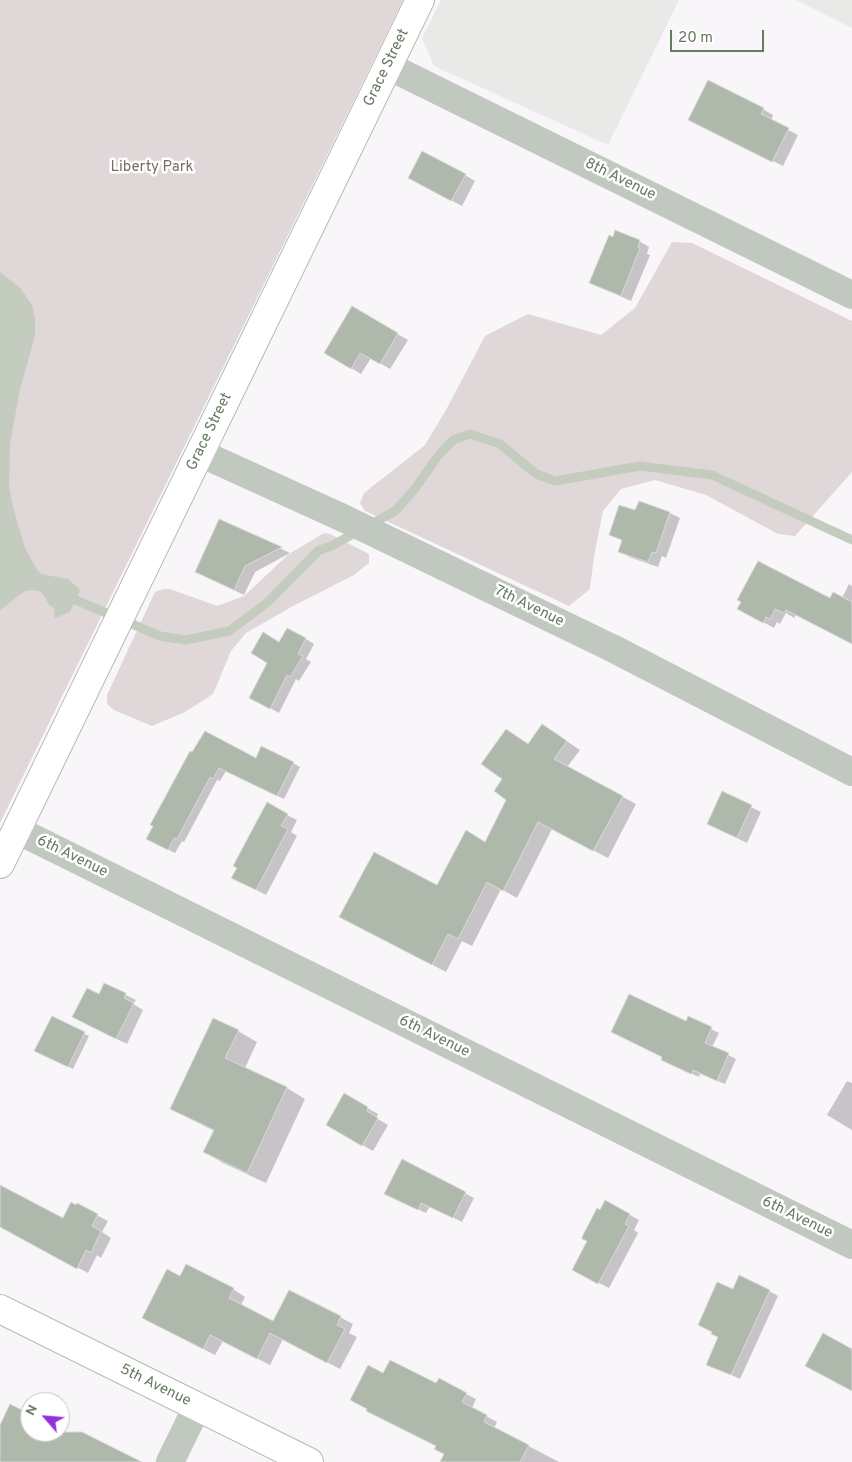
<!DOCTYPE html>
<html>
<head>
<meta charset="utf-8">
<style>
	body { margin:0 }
	#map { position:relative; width:852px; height:1462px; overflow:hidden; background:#f8f6f8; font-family:Overpass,sans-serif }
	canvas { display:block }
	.north { position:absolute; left:20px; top:1392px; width:50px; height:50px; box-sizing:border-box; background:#fff; border:1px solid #c2cabf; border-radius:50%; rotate:297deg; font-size:14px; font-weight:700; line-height:20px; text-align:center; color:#667a60 }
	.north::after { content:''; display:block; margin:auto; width:18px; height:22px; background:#9331dd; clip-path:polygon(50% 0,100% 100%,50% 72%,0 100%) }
	.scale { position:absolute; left:670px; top:30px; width:94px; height:22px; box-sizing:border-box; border:2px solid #667a60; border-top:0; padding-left:6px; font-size:15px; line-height:18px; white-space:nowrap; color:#667a60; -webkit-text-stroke:4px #fff; paint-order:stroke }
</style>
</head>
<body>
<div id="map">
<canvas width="852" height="1462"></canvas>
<div class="north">N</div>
<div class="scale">20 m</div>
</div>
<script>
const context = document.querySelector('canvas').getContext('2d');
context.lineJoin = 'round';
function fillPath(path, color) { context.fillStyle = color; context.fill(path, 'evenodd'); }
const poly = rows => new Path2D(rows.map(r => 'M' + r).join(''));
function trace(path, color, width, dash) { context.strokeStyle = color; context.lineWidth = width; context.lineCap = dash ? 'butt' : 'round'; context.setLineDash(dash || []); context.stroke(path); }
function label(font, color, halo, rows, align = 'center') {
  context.font = font + ' Overpass,sans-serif'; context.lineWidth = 5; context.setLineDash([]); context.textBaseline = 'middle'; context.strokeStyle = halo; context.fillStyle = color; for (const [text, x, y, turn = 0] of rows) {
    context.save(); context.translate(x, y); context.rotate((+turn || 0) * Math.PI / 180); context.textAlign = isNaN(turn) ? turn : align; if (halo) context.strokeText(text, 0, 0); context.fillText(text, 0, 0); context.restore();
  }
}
fillPath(poly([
	[441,0,679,0,608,145,434,66,422,38],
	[796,0,852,0,852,28]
]), '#e9e9e8');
fillPath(poly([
	[0,0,403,0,0,823],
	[672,242,692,243,852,321,852,472,795,536,778,534,706,495,655,480,621,489,603,511,594,556,590,589,569,606,365,511,360,503,364,493,425,445,446,410,485,336,528,314,601,335,635,308],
	[324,533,330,534,369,554,369,563,354,575,293,606,246,633,231,651,213,694,185,712,152,726,114,710,107,704,107,695,155,592,163,589,170,589,217,606,244,596,289,554]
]), '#dfd7d8');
fillPath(poly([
	[0,272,20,288,32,305,35,319,35,336,20,389,10,444,9,487,14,511,25,548,37,570,41,574,68,579,80,590,70,612,55,618,54,608,49,605,46,599,40,591,33,590,25,591,0,610]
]), '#c3ccbe');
fillPath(poly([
	[763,109,773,115,771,121,798,135,783,166,700,125],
	[465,175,475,181,462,206,420,184],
	[639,241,649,247,647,254,650,255,631,301,590,283],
	[353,308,408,340,390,369,371,358,361,374,325,352],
	[670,513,680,518,666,558,662,556,658,567,629,557,619,551,623,541,610,535],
	[220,520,290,553,255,572,244,595,196,572],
	[849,584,852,586,852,643,796,615,794,618,786,613,780,624,777,622,774,628,739,609,842,598],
	[306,639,314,644,306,659,311,662,299,681,296,679,279,713,250,697,280,643],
	[507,730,530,745,556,734,580,750,567,767,636,804,608,858,552,829,517,898,501,889,472,946,462,941,446,972,355,924,438,887,486,843,508,800,504,778],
	[190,752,293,763,300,767,284,799,226,771,220,781,217,780,184,842,182,841,175,853,155,843],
	[722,793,761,812,747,843,708,824],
	[287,815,297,820,291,832,297,836,266,895,243,883],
	[105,985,136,1000,133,1004,143,1010,127,1044,84,1023],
	[52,1018,89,1036,73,1069,41,1053],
	[688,1018,719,1033,712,1047,736,1059,725,1084,700,1074,699,1077,670,1064,663,1057],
	[238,1031,257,1042,245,1068,287,1088,305,1099,266,1183,223,1163,204,1152,214,1131,171,1109],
	[847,1081,852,1083,852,1130,827,1115],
	[344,1095,378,1114,376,1118,388,1125,373,1151,327,1125],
	[402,1160,474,1198,462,1222,430,1206,426,1213,394,1198],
	[0,1187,64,1219,77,1205,108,1221,102,1232,111,1238,101,1258,97,1255,88,1273,0,1226],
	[606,1202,639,1220,634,1230,638,1233,609,1288,583,1275,588,1241],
	[180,1278,233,1289,245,1297,241,1305,274,1322,290,1291,353,1324,349,1333,357,1337,340,1369,283,1339,270,1365,223,1341,215,1355,156,1325],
	[733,1290,769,1291,778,1296,740,1379,708,1364,719,1338,713,1332],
	[384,1374,437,1385,466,1394,476,1399,472,1408,497,1422,494,1428,559,1462,445,1462,445,1454]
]), '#0003');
trace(poly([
	[76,600,160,636,186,640,229,631,268,602,318,551,333,545,395,511,414,490,438,456,453,440,470,434,500,444,536,474,555,481,640,466,712,475,852,540]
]), '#c3ccbe', 9);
const building = poly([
	[708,80,764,108,761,114,789,128,772,162,688,120,708,80],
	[422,151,466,174,451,201,408,178,422,151],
	[615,230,640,240,638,247,640,248,621,296,589,283,609,235,613,237,615,230],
	[352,306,398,333,380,364,360,353,351,369,324,353,352,306],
	[639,501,670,512,656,553,652,552,648,562,618,552,622,540,609,535,619,505,635,510,639,501],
	[219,519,282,547,245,566,234,590,195,572,219,519],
	[758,561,830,598,833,592,852,602,852,644,786,610,784,613,775,609,770,619,766,617,763,623,737,609,741,602,737,600,758,561],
	[287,628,306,638,298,654,303,656,290,677,287,675,270,709,249,698,267,663,251,653,263,632,279,642,287,628],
	[542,724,567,741,554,759,623,796,593,851,538,822,503,891,487,882,458,939,448,934,432,965,339,917,374,852,437,885,466,830,485,842,506,800,494,791,502,779,481,764,506,729,528,744,542,724],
	[205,731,256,758,261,746,294,762,277,796,219,768,213,779,210,777,177,839,174,838,168,850,146,839,153,826,150,825,190,751,192,752,205,731],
	[722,791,752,805,737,838,707,824,722,791],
	[267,802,288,814,281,826,288,829,256,890,231,878,237,868,233,866,267,802],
	[104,983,126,993,124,998,134,1003,116,1039,72,1017,87,988,99,994,104,983],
	[629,994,686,1021,688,1016,712,1027,705,1043,729,1053,717,1081,693,1070,691,1074,661,1060,662,1057,611,1032,629,994],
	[52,1016,85,1032,68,1067,34,1051,52,1016],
	[213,1018,239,1030,225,1058,287,1087,247,1173,203,1152,214,1130,170,1109,213,1018],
	[344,1093,368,1107,367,1111,378,1118,362,1146,326,1125,344,1093],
	[402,1159,466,1192,453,1218,421,1203,418,1210,384,1194,402,1159],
	[0,1185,63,1218,71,1202,76,1205,77,1203,98,1214,92,1226,101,1231,91,1253,86,1250,77,1269,0,1227,0,1185],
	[605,1200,630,1214,625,1224,629,1226,598,1284,572,1270,587,1241,582,1239,582,1237,597,1208,600,1210,605,1200],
	[186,1264,234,1288,229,1298,273,1321,289,1290,341,1316,337,1325,345,1329,327,1363,270,1333,257,1359,210,1335,203,1349,142,1318,167,1269,180,1276,186,1264],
	[739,1275,770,1290,731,1375,706,1365,718,1337,711,1334,712,1332,698,1325,717,1282,733,1289,739,1275],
	[823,1333,852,1349,852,1391,805,1366,823,1333],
	[390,1360,436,1383,439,1378,467,1393,462,1402,487,1415,484,1422,529,1445,520,1462,440,1462,444,1454,434,1449,436,1446,366,1411,367,1409,350,1400,368,1365,383,1373,390,1360],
	[10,1404,30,1414,30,1432,82,1432,142,1462,0,1462,0,1425,10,1404]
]);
fillPath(building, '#aeb8ab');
trace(building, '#dad8d9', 1);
const secondary = poly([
	[0,864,420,0],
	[0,1309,309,1462]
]);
trace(secondary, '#b4bcb2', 30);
trace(poly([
	[388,66,852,295],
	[200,453,343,518,614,649,852,772],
	[17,830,852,1245],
	[170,1462,197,1407]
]), '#c1c8bf', 28);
trace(secondary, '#fff', 28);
label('15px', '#667a60', '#fff', [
	["Grace Street",387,68,-64],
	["8th Avenue",620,180,26],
	["Grace Street",210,432,-64],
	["7th Avenue",529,607,26],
	["6th Avenue",72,857,26],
	["6th Avenue",434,1037,26],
	["6th Avenue",797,1218,26],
	["5th Avenue",155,1386,26]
]);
label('15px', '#7d6a67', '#fff', [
	["Liberty Park",152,168]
]);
</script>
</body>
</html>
